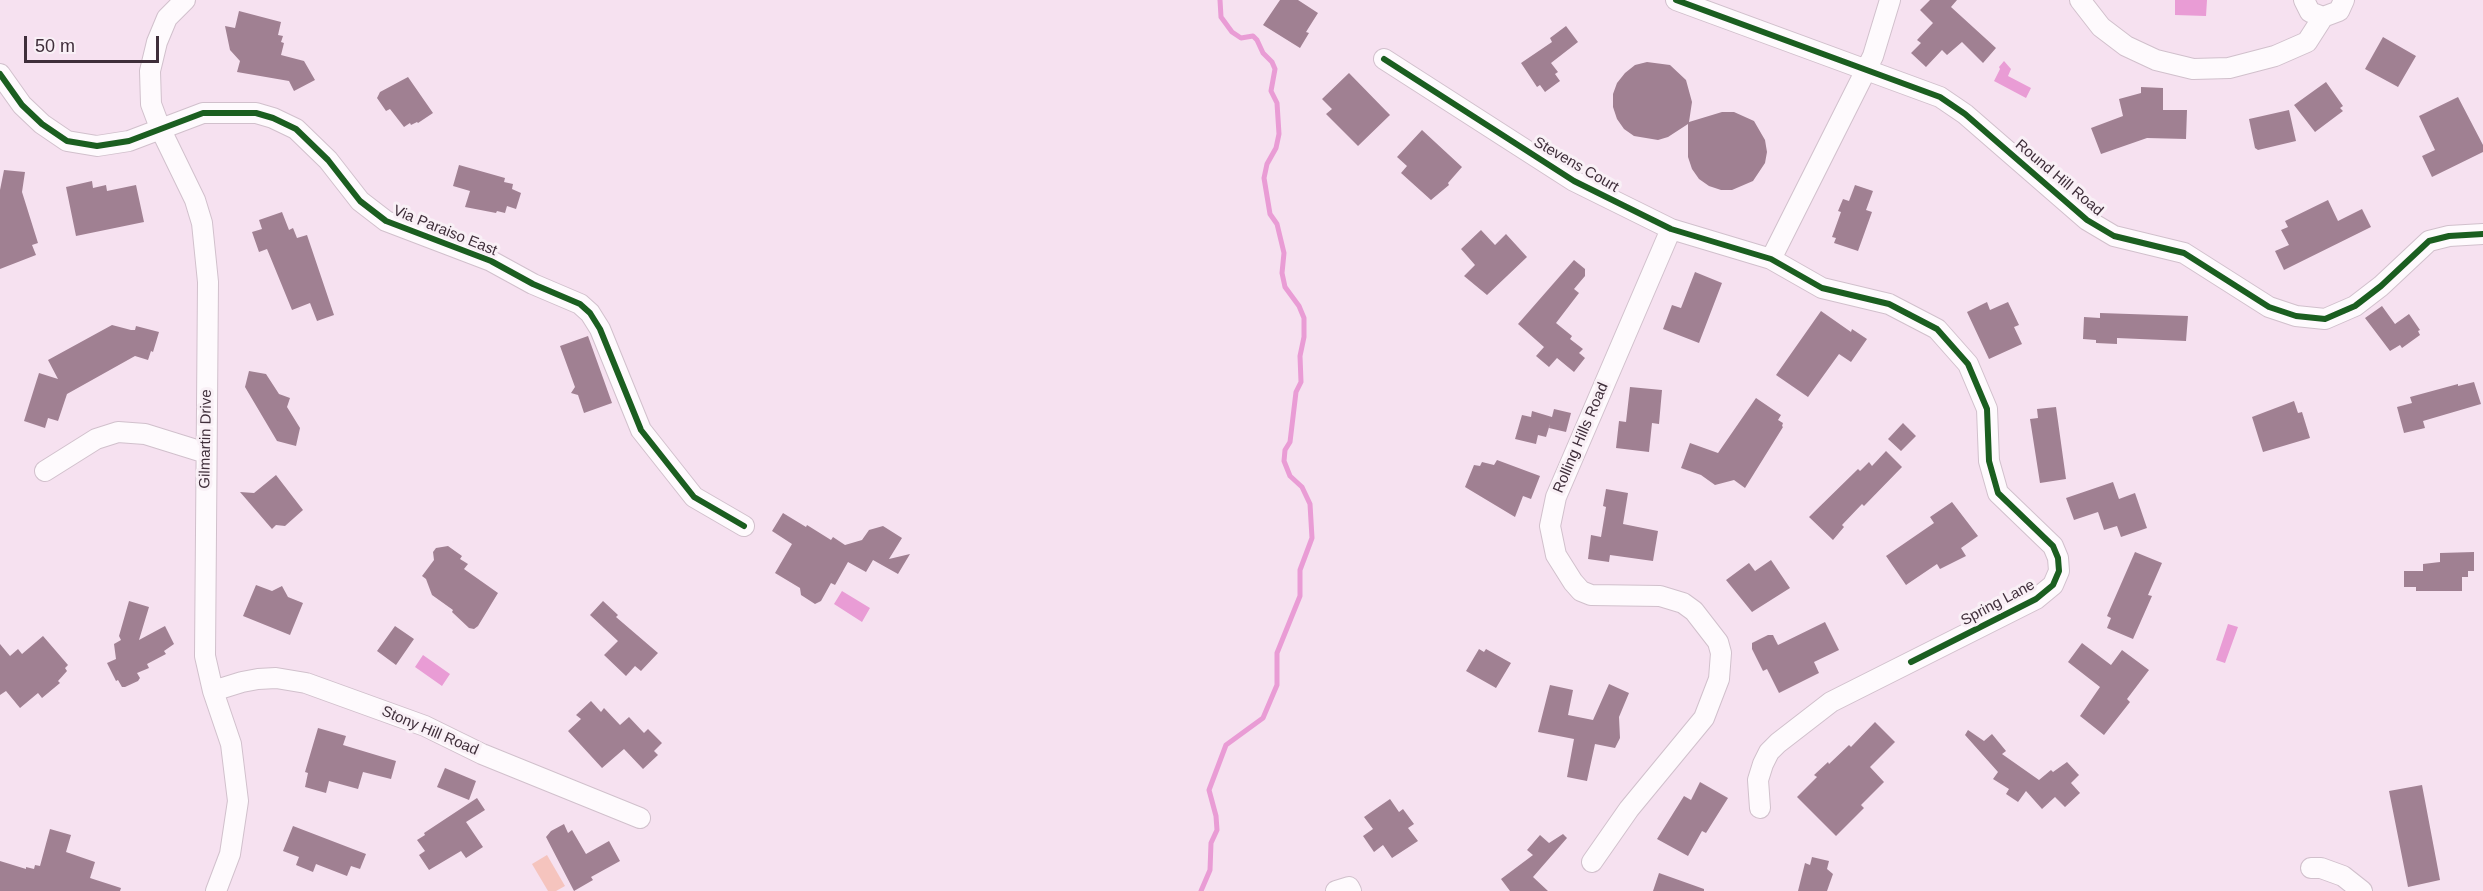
<!DOCTYPE html>
<html>
<head>
<meta charset="utf-8">
<style>
	body { margin:0 }
	#map { position:relative; width:2483px; height:891px; overflow:hidden; background:#f6e1f0; font-family:Helvetica,sans-serif }
	canvas { display:block }
	.scale { position:absolute; left:24px; top:36px; width:135px; height:27px; box-sizing:border-box; border:3px solid #3f2e3a; border-top:0; padding-left:8px; font-size:18px; line-height:21px; white-space:nowrap; color:#3f2e3a; -webkit-text-stroke:4px #f9f0f6; paint-order:stroke }
</style>
</head>
<body>
<div id="map">
<canvas width="2483" height="891"></canvas>
<div class="scale">50 m</div>
</div>
<script>
const context = document.querySelector('canvas').getContext('2d');
context.lineJoin = 'round';
function fillPath(path, color) { context.fillStyle = color; context.fill(path, 'evenodd'); }
const poly = rows => new Path2D(rows.map(r => 'M' + r).join(''));
function trace(path, color, width, dash) { context.strokeStyle = color; context.lineWidth = width; context.lineCap = dash ? 'butt' : 'round'; context.setLineDash(dash || []); context.stroke(path); }
function label(font, color, halo, rows, align = 'center') {
  context.font = font + ' Helvetica,sans-serif'; context.lineWidth = 6; context.setLineDash([]); context.textBaseline = 'middle'; context.strokeStyle = halo; context.fillStyle = color; for (const [text, x, y, turn = 0] of rows) {
    context.save(); context.translate(x, y); context.rotate((+turn || 0) * Math.PI / 180); context.textAlign = isNaN(turn) ? turn : align; if (halo) context.strokeText(text, 0, 0); context.fillText(text, 0, 0); context.restore();
  }
}
fillPath(poly([
	[547,855,565,886,556,891,548,891,532,864]
]), '#f5c4be');
fillPath(poly([
	[2175,0,2207,0,2206,16,2175,15],
	[2004,61,2011,69,2008,76,2031,88,2026,98,1994,81,2000,69,1999,67],
	[842,591,870,608,862,622,834,604],
	[2228,624,2238,627,2225,663,2216,660],
	[423,655,450,674,442,686,415,667]
]), '#e99cd5');
trace(poly([
	[1201,891,1210,870,1211,843,1217,830,1216,816,1209,790,1226,745,1263,718,1277,685,1277,653,1300,596,1300,570,1312,538,1310,504,1302,487,1290,476,1284,461,1285,450,1290,442,1296,392,1301,382,1300,356,1304,337,1304,318,1299,306,1285,287,1282,273,1284,253,1277,224,1270,214,1264,178,1267,164,1276,148,1279,134,1277,103,1271,91,1275,69,1272,62,1263,53,1257,40,1253,36,1241,38,1232,32,1221,17,1220,0]
]), '#e99cd5', 5);
fillPath(poly([
	[1280,0,1298,0,1318,13,1306,32,1309,33,1300,48,1263,25],
	[1930,0,1957,0,1951,7,1996,48,1983,63,1962,42,1947,55,1942,50,1926,67,1911,53,1921,43,1917,40,1933,23,1920,10],
	[239,11,281,22,278,35,283,36,281,42,284,43,281,55,304,61,315,80,294,91,289,81,237,72,240,61,230,50,225,26,235,28],
	[1566,26,1578,42,1551,63,1558,72,1555,74,1560,81,1545,92,1540,85,1537,87,1521,63,1552,42,1550,38],
	[2383,37,2416,56,2398,87,2365,69],
	[1647,62,1670,65,1686,80,1692,102,1689,122,1722,112,1734,112,1754,121,1765,140,1767,152,1765,163,1753,181,1732,190,1721,190,1709,186,1699,179,1692,169,1688,157,1688,124,1668,137,1658,140,1634,136,1624,129,1617,119,1613,107,1613,94,1617,83,1625,73,1635,65],
	[1349,73,1390,115,1358,146,1326,114,1332,109,1322,99],
	[408,77,433,113,418,123,417,122,411,125,410,123,404,127,390,109,386,111,377,98,380,92],
	[2326,82,2343,106,2340,108,2343,111,2315,132,2294,105],
	[2141,87,2163,88,2163,110,2187,110,2186,139,2147,138,2101,154,2091,128,2123,116,2119,99,2141,93],
	[2458,97,2483,145,2483,152,2432,177,2422,156,2435,150,2419,116],
	[2289,110,2296,141,2258,150,2255,148,2249,119],
	[1422,130,1462,167,1448,183,1449,185,1431,200,1401,173,1407,166,1397,157],
	[459,165,505,178,504,182,513,184,512,189,521,193,516,209,507,206,505,213,497,211,496,213,465,207,470,191,453,186],
	[4,170,25,172,22,192,38,243,32,245,36,255,0,269,0,190],
	[92,181,93,188,106,185,107,191,136,185,144,222,76,236,66,187],
	[1855,185,1873,191,1866,210,1872,212,1858,251,1834,243,1836,238,1832,237,1841,212,1838,211,1843,199,1849,201],
	[2328,200,2338,221,2362,209,2371,227,2284,270,2275,251,2289,245,2281,230,2288,227,2285,221],
	[282,212,289,230,293,228,297,238,307,235,334,315,317,321,310,303,292,310,267,249,259,252,252,232,262,229,259,220],
	[1481,230,1495,245,1506,234,1527,257,1487,295,1464,276,1475,265,1461,249],
	[1574,260,1585,269,1585,276,1574,289,1579,293,1556,323,1572,336,1570,339,1583,349,1579,353,1585,358,1574,372,1557,358,1549,367,1536,356,1544,347,1518,324],
	[1695,272,1722,283,1699,343,1663,329,1672,305,1681,308],
	[1987,302,1990,310,2008,302,2019,325,2014,327,2022,344,1989,359,1967,312],
	[2382,306,2395,324,2409,314,2420,330,2418,331,2420,335,2402,348,2400,345,2390,351,2365,318],
	[1821,311,1851,332,1852,329,1867,339,1851,362,1839,354,1808,397,1776,375],
	[2100,313,2188,316,2186,341,2117,338,2117,344,2096,343,2096,340,2083,339,2084,317,2100,318],
	[112,325,131,330,135,330,136,326,159,332,153,352,151,351,148,360,135,356,67,394,58,421,48,418,45,428,24,421,39,373,58,379,48,360],
	[588,336,612,403,584,413,578,395,571,393,575,387,560,346],
	[249,371,266,374,279,394,290,398,287,407,300,428,296,446,277,441,245,387],
	[2474,382,2481,404,2423,421,2425,428,2404,433,2397,407,2412,403,2410,397,2458,384,2458,386],
	[1630,387,1662,390,1659,424,1652,423,1649,452,1616,448,1619,421,1626,422],
	[1756,398,1781,415,1778,420,1783,423,1782,426,1783,427,1745,488,1734,480,1715,485,1701,475,1681,468,1690,443,1718,453],
	[2294,401,2298,413,2302,412,2310,438,2263,452,2252,417],
	[2056,407,2066,479,2040,483,2030,419,2038,418,2037,409],
	[1554,409,1571,413,1566,432,1549,428,1550,424,1546,437,1538,435,1536,444,1515,439,1522,415,1531,417,1532,411,1552,417],
	[1903,423,1916,436,1901,451,1888,439],
	[1886,451,1902,467,1864,506,1862,504,1842,525,1844,527,1833,540,1809,517,1858,469,1860,471,1869,462,1872,466],
	[1497,460,1540,476,1531,499,1523,496,1515,517,1465,487,1474,465,1480,466,1482,462,1494,465],
	[276,475,303,510,285,526,276,525,272,529,240,492,254,493],
	[2113,482,2119,499,2135,493,2147,528,2121,537,2117,526,2104,530,2098,512,2074,520,2066,498],
	[1606,489,1628,493,1623,524,1658,531,1653,561,1610,555,1609,562,1588,559,1591,535,1601,537,1606,507,1603,506],
	[1952,502,1978,536,1961,548,1966,556,1940,569,1937,564,1906,585,1886,556,1934,523,1930,517],
	[783,513,806,527,807,525,831,540,833,537,845,545,862,540,869,530,883,526,902,538,889,559,910,554,898,574,873,560,866,572,848,562,835,585,831,583,821,601,815,604,801,595,800,588,775,573,792,544,772,531],
	[448,546,462,556,460,559,468,564,464,569,498,593,478,626,474,629,469,628,452,612,453,610,432,595,426,579,422,576,434,560,433,552,436,548],
	[2135,552,2162,563,2148,595,2152,596,2133,639,2107,628,2111,618,2107,616],
	[2474,552,2474,571,2468,571,2468,577,2462,577,2462,591,2416,591,2416,587,2404,587,2404,571,2423,571,2423,564,2440,562,2440,553],
	[1771,560,1790,588,1752,612,1726,580,1749,563,1755,571],
	[256,585,272,591,282,586,288,597,303,603,290,635,243,616],
	[129,601,149,607,139,640,165,626,174,644,164,651,166,654,147,664,149,668,137,673,140,678,138,681,125,687,122,687,118,680,116,681,107,663,116,659,114,644,121,640,119,636],
	[603,601,618,615,616,617,658,653,641,671,635,666,626,676,604,655,618,641,590,615],
	[1825,622,1839,650,1814,662,1819,673,1779,693,1767,669,1763,671,1752,649,1752,643,1768,635,1773,635,1778,645],
	[395,626,414,639,396,665,377,651],
	[43,636,68,665,65,668,67,671,58,681,60,683,42,698,38,693,20,708,6,691,0,695,0,644,10,656,18,649,22,654],
	[2082,643,2111,665,2122,650,2149,670,2127,699,2130,702,2104,735,2080,716,2100,687,2068,662],
	[1479,649,1484,652,1486,649,1511,663,1496,688,1466,671],
	[1609,684,1629,693,1619,717,1620,738,1615,748,1595,744,1587,781,1567,777,1574,739,1538,732,1550,685,1573,690,1568,715,1593,720],
	[591,701,601,712,604,708,620,725,629,717,644,733,648,729,662,743,654,751,658,755,643,769,624,749,602,768,568,731,581,719,576,715],
	[1875,722,1895,742,1870,767,1884,782,1861,805,1864,808,1836,836,1797,797,1817,777,1814,775,1828,762,1829,764,1849,745,1851,747],
	[318,728,346,736,343,745,396,761,391,779,363,772,358,789,329,781,326,793,305,787,308,773,305,772],
	[1968,730,1984,741,1992,734,2006,751,2002,754,2039,780,2051,770,2053,772,2067,762,2079,775,2071,783,2080,793,2065,807,2055,797,2042,809,2026,791,2018,802,2006,794,2009,789,1993,779,1998,772,1965,735],
	[445,768,476,781,469,800,437,787],
	[1700,782,1728,798,1706,833,1702,831,1688,856,1657,839,1684,796,1691,800],
	[2422,785,2440,880,2408,887,2389,791],
	[477,798,485,810,466,822,483,847,466,858,461,851,429,870,419,855,425,851,417,840,425,835,424,833],
	[1390,799,1399,812,1403,809,1414,824,1408,828,1418,841,1392,858,1383,845,1374,852,1363,836,1373,829,1364,817],
	[564,824,568,833,572,830,586,854,609,841,620,861,591,877,593,880,574,891,546,837,551,831],
	[293,826,366,854,360,869,351,866,347,876,316,864,313,872,296,865,299,857,283,851],
	[50,829,71,835,66,852,95,862,90,878,121,888,120,891,0,891,0,861,26,869,26,867,34,869,35,865,40,866],
	[1563,834,1567,838,1533,877,1548,891,1510,891,1501,879,1533,855,1527,850,1540,835,1549,843],
	[1812,857,1829,861,1827,869,1833,874,1827,891,1798,891,1805,863,1810,865],
	[1659,873,1704,889,1704,891,1653,891]
]), '#a08092');
const minor = poly([
	[185,0,167,18,157,42,150,71,151,104,160,128,195,200,202,223,208,282,205,656,213,691,231,744,238,801,230,854,216,891],
	[1676,0,1940,97,1965,114,2087,220,2114,236,2184,253,2269,307,2296,316,2325,319,2355,306,2381,286,2429,241,2449,236,2483,234],
	[2080,0,2101,27,2126,46,2156,60,2193,69,2229,68,2275,56,2307,42,2323,17],
	[2304,0,2310,12,2323,17,2339,11,2344,0],
	[1384,59,1574,181,1671,229,1771,259,1822,288,1889,304,1937,329,1968,364,1987,409,1989,461,1998,493,2053,546,2058,558,2059,571,2053,585,2036,599,1831,702,1778,743,1769,752,1763,764,1758,780,1760,808],
	[0,74,22,105,42,124,67,141,97,146,129,141,203,113,256,113,273,118,296,129,328,160,360,201,386,221,491,261,533,284,580,304,590,313,600,329,641,430,694,497,744,526],
	[1771,259,1873,56,1890,0],
	[45,471,96,439,118,432,145,434,206,453],
	[213,691,242,682,258,679,276,678,306,683,425,726,482,754,640,818],
	[1592,862,1629,809,1704,718,1719,679,1721,653,1718,642,1694,611,1683,603,1660,596,1591,595,1581,591,1573,582,1556,555,1550,526,1556,497,1671,229],
	[2311,868,2321,868,2343,876,2362,891],
	[1336,891,1349,887,1351,891]
]);
trace(minor, '#d1c0cc', 22);
trace(minor, '#fefafd', 20);
trace(poly([
	[1676,0,1940,97,1965,114,2087,220,2114,236,2184,253,2269,307,2296,316,2325,319,2355,306,2381,286,2429,241,2449,236,2483,234],
	[1384,59,1574,181,1671,229,1771,259,1822,288,1889,304,1937,329,1968,364,1987,409,1989,461,1998,493,2053,546,2058,558,2059,571,2053,585,2036,599,1911,662],
	[0,74,22,105,42,124,67,141,97,146,129,141,203,113,256,113,273,118,296,129,328,160,360,201,386,221,491,261,533,284,580,304,590,313,600,329,641,430,694,497,744,526]
]), '#1b5e20', 6);
label('15px', '#3f2e3a', '#f9f0f6', [
	["Stevens Court",1576,165,30],
	["Round Hill Road",2059,178,40],
	["Via Paraiso East",445,231,22],
	["Rolling Hills Road",1581,438,-67],
	["Gilmartin Drive",206,439,-89],
	["Spring Lane",1998,603,-28],
	["Stony Hill Road",430,731,23]
]);
</script>
</body>
</html>
